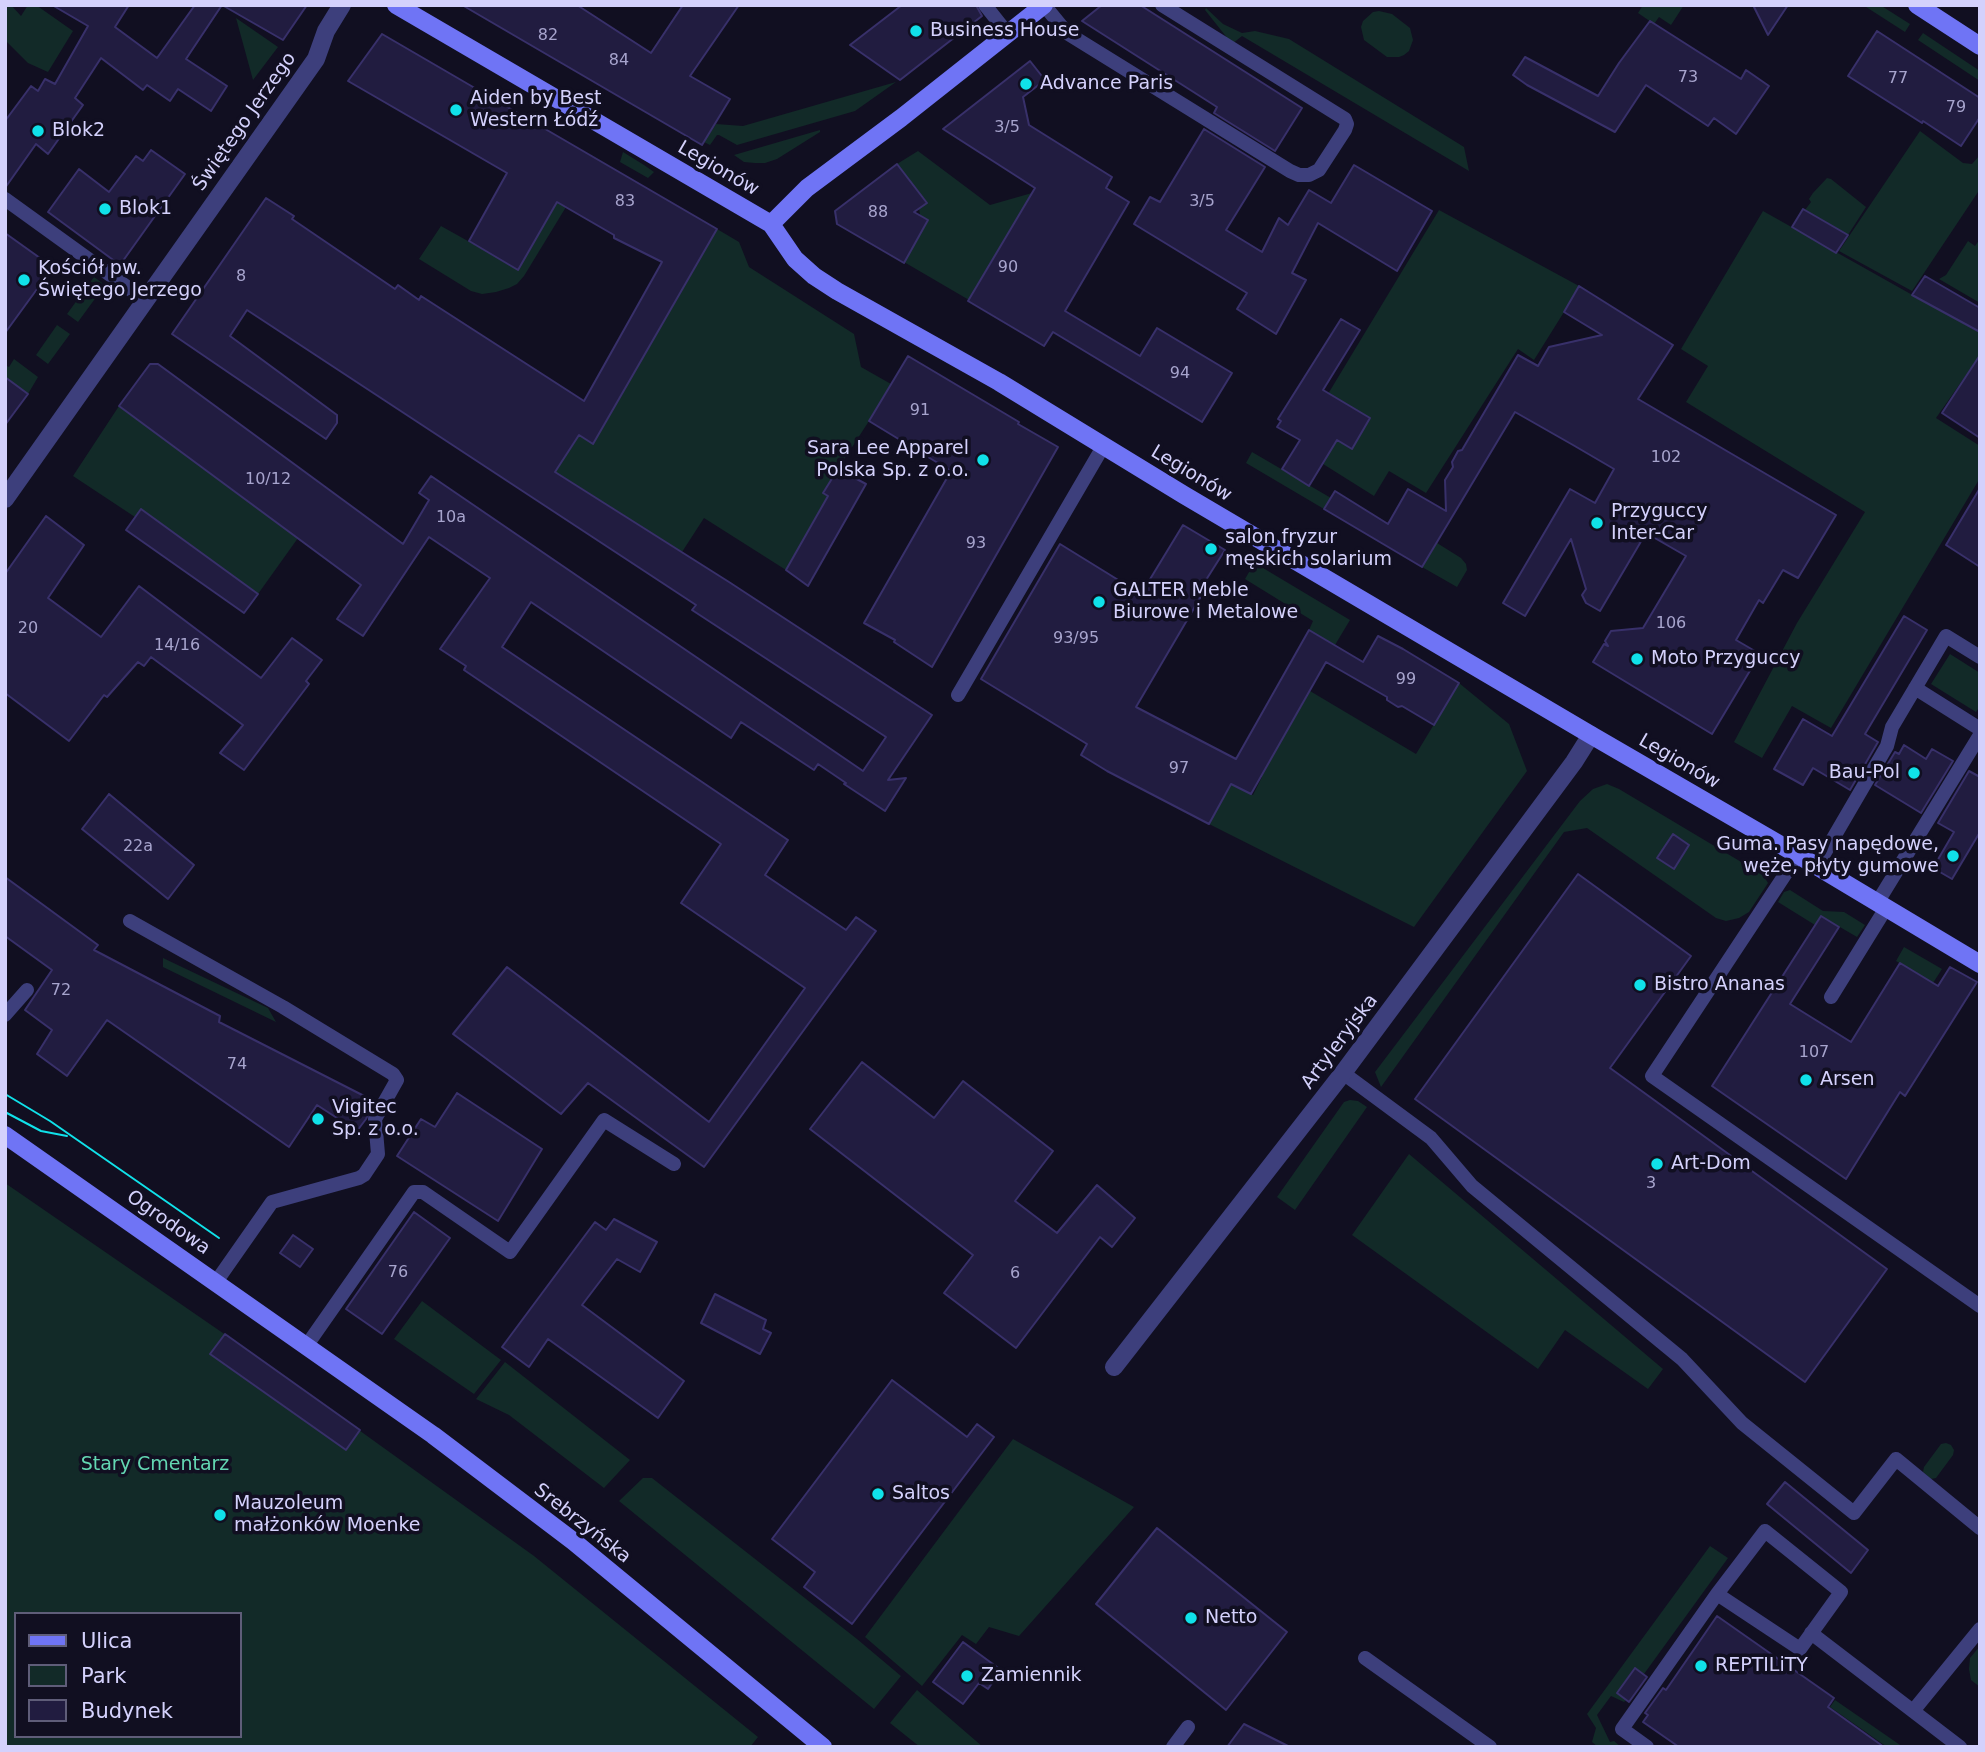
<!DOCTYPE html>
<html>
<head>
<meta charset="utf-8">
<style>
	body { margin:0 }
	#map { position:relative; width:1985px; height:1752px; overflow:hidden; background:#110f21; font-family:"DejaVu Sans",sans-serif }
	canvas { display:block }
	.frame { position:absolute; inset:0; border:7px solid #d4d1fc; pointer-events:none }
	.legend { position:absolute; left:14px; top:1612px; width:228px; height:126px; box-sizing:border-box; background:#110f21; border:2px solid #5f5d79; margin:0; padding:9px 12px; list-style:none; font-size:21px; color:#d4d1fc }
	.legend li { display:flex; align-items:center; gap:14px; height:35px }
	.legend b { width:35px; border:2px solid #5f5d79 }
</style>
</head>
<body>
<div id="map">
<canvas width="1985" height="1752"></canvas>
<div class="frame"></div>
<ul class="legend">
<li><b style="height:9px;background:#6f74f5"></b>Ulica</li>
<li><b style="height:19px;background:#122a28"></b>Park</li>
<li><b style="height:19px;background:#211c40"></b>Budynek</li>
</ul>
</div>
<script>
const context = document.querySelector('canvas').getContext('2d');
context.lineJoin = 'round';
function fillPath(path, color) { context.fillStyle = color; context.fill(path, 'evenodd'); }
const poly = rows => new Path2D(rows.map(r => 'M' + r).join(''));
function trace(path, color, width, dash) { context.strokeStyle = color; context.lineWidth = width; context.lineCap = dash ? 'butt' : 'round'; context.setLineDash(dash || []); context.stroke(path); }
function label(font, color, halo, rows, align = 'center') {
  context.font = font + ' "DejaVu Sans",sans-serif'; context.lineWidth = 7; context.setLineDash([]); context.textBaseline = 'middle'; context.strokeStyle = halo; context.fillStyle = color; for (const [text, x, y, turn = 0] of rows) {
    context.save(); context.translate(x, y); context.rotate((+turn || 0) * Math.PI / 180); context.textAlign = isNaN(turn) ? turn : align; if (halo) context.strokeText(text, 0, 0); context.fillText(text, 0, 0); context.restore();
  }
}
fillPath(poly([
	[5,5,11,5,21,16,28,5,36,5,73,31,48,72,28,63,5,40],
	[1643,5,1684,5,1671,25,1659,17,1654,24,1638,13],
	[1863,5,1880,5,1910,24,1905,32],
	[1206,8,1223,24,1242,33,1255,31,1289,39,1464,147,1469,171,1242,36,1232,44,1205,10],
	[1379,11,1392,14,1410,28,1413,40,1409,51,1404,55,1399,57,1387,57,1364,40,1361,27,1363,21,1373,12],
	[236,18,278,47,253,80],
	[1923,33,1980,71,1980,81,1918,40],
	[896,82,855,111,737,145,719,135,717,135,710,145,704,142,716,124,743,126],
	[820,130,820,132,777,159,765,163,755,163,744,162,734,155],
	[1920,131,1963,163,1972,164,1980,155,1980,189,1912,291,1839,251],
	[918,151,990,205,1032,193,969,300,904,262,928,221,920,215,919,208,927,202,897,164],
	[623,152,644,165,654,172,648,178,620,162],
	[1827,178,1831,179,1866,207,1848,235,1805,210,1811,202,1809,199,1813,193],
	[557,202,566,207,524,276,517,284,509,288,496,292,482,294,471,291,419,259,441,226,518,269],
	[1439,210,1579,286,1564,312,1534,360,1518,349,1426,493,1389,471,1374,496,1296,447],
	[1763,211,1980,333,1980,355,1936,418,1980,446,1980,478,1831,728,1792,706,1762,758,1734,742,1797,623,1865,512,1686,402,1708,366,1681,349],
	[717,229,739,242,749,267,854,334,861,367,891,384,869,421,823,492,828,496,786,570,704,518,682,552,555,472,579,435,593,444],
	[1980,239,1980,303,1939,279,1946,275,1968,241,1975,246],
	[94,277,105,285,78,322,67,314],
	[57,325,70,334,48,364,36,355],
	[14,359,38,377,28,394,5,377,5,365,9,367],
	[119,406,298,538,258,594,141,509,135,517,73,476],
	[1252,452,1331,498,1324,509,1246,463],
	[1437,543,1461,558,1466,564,1467,570,1457,587,1422,567],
	[1258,565,1350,620,1335,645,1309,630,1313,621,1245,579,1252,567],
	[1950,654,1980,673,1980,706,1976,712,1931,684],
	[1459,683,1509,724,1527,771,1414,927,1209,824,1231,784,1253,795,1262,777,1261,776,1310,691,1416,754],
	[1607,784,1619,789,1763,875,1768,883,1749,912,1739,918,1726,921,1716,918,1587,828,1564,832,1381,1087,1375,1072,1580,801,1593,789],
	[1790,890,1823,911,1844,912,1865,925,1857,937,1821,916,1815,925,1778,902,1784,892],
	[1904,947,1942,969,1933,983,1896,961],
	[163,958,268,1008,276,1022,163,967],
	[1350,1100,1358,1101,1367,1107,1295,1210,1277,1197,1344,1102],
	[1409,1154,1663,1369,1648,1389,1565,1330,1538,1369,1352,1235],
	[5,1183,249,1351,534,1556,758,1737,750,1747,5,1747],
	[16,1614,240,1614,240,1736,16,1736],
	[422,1301,501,1360,474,1394,394,1339],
	[505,1362,630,1460,604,1488,509,1415,476,1399],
	[1013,1439,1134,1507,1019,1636,989,1627,976,1644,962,1635,922,1686,865,1637],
	[1946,1443,1951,1445,1954,1450,1953,1455,1936,1478,1931,1479,1923,1472,1924,1467,1941,1444],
	[643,1478,652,1478,857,1639,901,1676,874,1709,619,1501],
	[1710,1546,1728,1558,1644,1674,1634,1668,1617,1693,1626,1700,1624,1702,1611,1696,1597,1715,1610,1742,1614,1741,1621,1747,1598,1747,1592,1742,1596,1728,1587,1714],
	[1980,1646,1980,1687,1971,1680,1969,1669,1970,1658],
	[917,1690,983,1747,920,1747,890,1723],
	[1835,1700,1903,1747,1887,1747,1830,1707]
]), '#122a28');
const building = poly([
	[52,5,129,5,115,27,157,58,195,5,307,5,283,40,222,5,186,59,227,86,211,111,178,89,170,101,147,85,143,90,101,58,75,98,83,105,48,154,36,144,5,188,5,121,31,86,38,91,45,79,55,84,88,26,52,5],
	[462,5,577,5,651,53,683,5,739,5,690,76,730,99,702,145,462,5],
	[902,5,976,5,982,16,900,80,850,45,902,5],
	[1102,5,1140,5,1302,108,1275,151,1214,113,1217,107,1082,21,1102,5],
	[1753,5,1788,5,1768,35,1753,5],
	[1650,21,1741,79,1746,70,1769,86,1736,134,1714,118,1708,126,1646,85,1615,132,1527,85,1513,75,1525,57,1598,96,1619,63,1650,21],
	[1877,31,1980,98,1980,117,1961,146,1923,121,1922,123,1848,76,1877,31],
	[382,34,717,229,593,444,579,435,555,472,729,582,932,715,888,780,906,778,885,811,844,784,846,783,818,764,814,770,741,722,731,738,531,602,502,647,788,840,765,875,846,930,856,917,876,931,704,1167,588,1083,561,1114,453,1034,507,967,709,1122,805,988,681,903,721,844,464,670,466,666,440,649,490,578,429,537,363,636,337,619,361,585,119,406,150,364,158,364,403,544,429,500,419,493,431,476,863,771,886,737,692,610,696,605,247,310,230,336,337,415,337,423,326,439,172,334,266,198,294,216,292,219,395,289,398,285,419,300,421,296,584,401,662,262,614,238,614,235,557,202,518,270,469,241,507,173,348,81,382,34],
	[1030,61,1045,80,1023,97,1029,125,1112,177,1106,188,1129,202,1065,311,1140,356,1157,328,1232,373,1202,422,1053,332,1044,346,968,301,1035,188,943,129,1030,61],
	[1204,129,1265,167,1226,230,1262,252,1279,218,1288,225,1309,190,1331,203,1354,165,1432,211,1397,271,1318,223,1292,273,1306,280,1276,334,1237,309,1247,293,1134,224,1150,197,1160,202,1204,129],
	[151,150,185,174,120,265,48,212,79,169,109,192,136,156,143,161,151,150],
	[897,164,927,203,914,212,928,220,904,263,837,224,835,211,897,164],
	[1803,209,1848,235,1836,253,1792,227,1803,209],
	[5,233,47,263,40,272,46,276,39,284,40,285,5,333,5,233],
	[1925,276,1980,308,1980,332,1912,295,1925,276],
	[1579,286,1673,345,1638,399,1836,515,1798,578,1783,570,1763,603,1759,600,1736,640,1760,654,1712,734,1593,662,1604,644,1608,646,1605,641,1611,631,1643,628,1686,556,1646,533,1600,611,1586,603,1582,595,1586,589,1571,539,1525,616,1503,603,1570,489,1595,503,1614,469,1573,445,1515,412,1422,567,1324,509,1335,491,1388,524,1408,489,1446,511,1445,480,1453,467,1452,462,1458,451,1462,450,1518,355,1538,366,1549,347,1602,335,1564,312,1579,286],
	[1341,319,1360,330,1323,390,1370,418,1352,449,1337,440,1309,486,1282,469,1300,440,1277,427,1281,421,1278,419,1341,319],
	[1980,355,1980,438,1942,413,1980,355],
	[908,356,1019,422,1018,424,1058,447,932,667,894,642,895,640,864,623,951,471,869,421,908,356],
	[5,377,28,394,5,425,5,377],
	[838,469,866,484,808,586,786,570,828,496,823,493,838,469],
	[1980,488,1980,567,1946,545,1980,488],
	[141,509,258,594,244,613,126,530,141,509],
	[46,516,84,545,48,598,101,637,139,586,261,678,292,638,322,660,306,681,309,684,244,770,220,753,243,725,151,657,144,666,138,662,107,697,104,695,69,741,5,693,5,574,46,516],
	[1183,525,1225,550,1199,591,1203,593,1136,707,1236,759,1309,630,1363,662,1378,636,1403,649,1459,683,1434,725,1402,706,1398,707,1387,700,1387,697,1326,662,1251,794,1231,784,1209,824,1107,771,1081,755,1087,744,981,679,1060,544,1141,594,1183,525],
	[1904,616,1927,630,1865,734,1878,742,1850,790,1813,768,1803,785,1774,769,1803,719,1832,736,1904,616],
	[1904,745,1926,759,1932,749,1953,761,1921,813,1875,785,1895,752,1899,754,1904,745],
	[1969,771,1980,777,1980,832,1952,879,1933,868,1954,832,1938,823,1969,771],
	[109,794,194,865,168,899,82,829,109,794],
	[1673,834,1689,845,1674,869,1657,858,1673,834],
	[1578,874,1691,956,1610,1068,1887,1269,1805,1382,1415,1099,1578,874],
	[5,877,98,945,94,950,220,1016,219,1022,374,1101,366,1119,357,1131,317,1105,289,1147,107,1020,67,1076,37,1054,52,1030,25,1010,52,970,5,936,5,877],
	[1821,916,1839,927,1790,1004,1851,1042,1900,963,1938,986,1950,967,1977,982,1905,1096,1900,1092,1846,1179,1712,1086,1821,916],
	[862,1062,934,1118,963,1081,1053,1151,1015,1201,1057,1233,1097,1185,1135,1218,1112,1247,1100,1237,1016,1348,944,1293,973,1255,810,1129,862,1062],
	[457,1093,542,1149,498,1221,397,1156,421,1119,435,1127,457,1093],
	[414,1212,450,1238,382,1334,346,1309,414,1212],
	[614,1219,657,1242,640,1272,617,1259,582,1305,684,1381,658,1418,548,1339,529,1367,502,1347,595,1222,606,1230,614,1219],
	[293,1235,313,1249,300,1267,280,1253,293,1235],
	[715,1294,766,1320,763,1329,771,1333,760,1354,701,1323,715,1294],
	[225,1334,360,1430,346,1450,210,1354,225,1334],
	[892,1380,967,1437,977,1424,994,1437,852,1624,804,1587,815,1572,772,1539,892,1380],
	[1785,1482,1868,1550,1851,1573,1767,1504,1785,1482],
	[1157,1528,1287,1632,1226,1710,1096,1604,1157,1528],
	[1717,1616,1834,1698,1828,1707,1884,1747,1679,1747,1643,1722,1648,1715,1645,1713,1663,1688,1666,1690,1717,1616],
	[963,1642,1001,1670,988,1689,979,1683,963,1704,933,1682,963,1642],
	[1635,1668,1647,1677,1629,1702,1617,1693,1635,1668],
	[1244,1724,1290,1747,1227,1747,1244,1724]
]);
fillPath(building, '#211c40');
trace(building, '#38306a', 2);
trace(poly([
	[985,5,1008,34],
	[1044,5,1067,33,1290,171,1299,175,1309,175,1319,170,1345,130,1347,124,1345,119,1162,5],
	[5,199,145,300],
	[1915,688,1980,729],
	[958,695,1104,445],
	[1798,855,1652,1076,1980,1306],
	[1817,866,1887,746,1892,727,1946,636,1980,657],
	[1877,903,1980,735],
	[130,921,283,1007,393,1074,397,1080,375,1119,378,1154,364,1175,359,1178,272,1202,216,1282],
	[1831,997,1886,908],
	[5,1015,27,990],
	[1343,1073,1431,1138,1472,1186,1682,1359,1742,1423,1854,1513,1896,1459,1980,1528],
	[307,1345,414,1192,423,1192,510,1252,604,1120,674,1164],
	[1811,1633,1960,1747],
	[1365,1658,1490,1747],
	[1913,1711,1980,1629],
	[1173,1747,1188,1727],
	[1647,1747,1622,1729,1717,1594,1765,1531,1841,1592,1800,1649,1717,1594]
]), '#3d3f7c', 14);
trace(poly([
	[5,499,316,59,326,31,342,5],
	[1114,1367,1343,1073,1574,762,1591,735]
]), '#3d3f7c', 18);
trace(poly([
	[396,5,771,224,795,259,814,276,837,291,999,382,1184,495,1591,735,1798,855,1980,964],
	[1917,5,1980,46],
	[771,224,807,188,901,118,1044,5],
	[5,1135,433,1435,573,1541,823,1747]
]), '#6f74f5', 18);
trace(poly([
	[5,1094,50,1121,219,1238],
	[5,1112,41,1131,67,1136]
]), '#10e1e9', 2);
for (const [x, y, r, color] of [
	[916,31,7,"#10e1e9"],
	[1026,84,7,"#10e1e9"],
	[456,110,7,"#10e1e9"],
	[38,131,7,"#10e1e9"],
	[105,209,7,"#10e1e9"],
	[24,280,7,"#10e1e9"],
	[983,460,7,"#10e1e9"],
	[1597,523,7,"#10e1e9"],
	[1211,549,7,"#10e1e9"],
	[1099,602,7,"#10e1e9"],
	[1637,659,7,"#10e1e9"],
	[1914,773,7,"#10e1e9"],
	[1953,856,7,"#10e1e9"],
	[1640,985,7,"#10e1e9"],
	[1806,1080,7,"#10e1e9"],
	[318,1119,7,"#10e1e9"],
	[1657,1164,7,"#10e1e9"],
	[878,1494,7,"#10e1e9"],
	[220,1515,7,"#10e1e9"],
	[1191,1618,7,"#10e1e9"],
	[1701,1666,7,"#10e1e9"],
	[967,1676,7,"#10e1e9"]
]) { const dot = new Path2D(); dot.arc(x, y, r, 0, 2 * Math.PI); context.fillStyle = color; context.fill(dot); trace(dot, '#110f21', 2.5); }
label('16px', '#a7a4cd', null, [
	["82",548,36],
	["84",619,61],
	["73",1688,78],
	["77",1898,79],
	["79",1956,108],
	["3/5",1007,128],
	["83",625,202],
	["3/5",1202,202],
	["88",878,213],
	["90",1008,268],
	["8",241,277],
	["94",1180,374],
	["91",920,411],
	["102",1666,458],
	["10/12",268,480],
	["10a",451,518],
	["93",976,544],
	["106",1671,624],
	["20",28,629],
	["93/95",1076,639],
	["14/16",177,646],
	["99",1406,680],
	["97",1179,769],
	["22a",138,847],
	["72",61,991],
	["107",1814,1053],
	["74",237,1065],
	["3",1651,1184],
	["76",398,1273],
	["6",1015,1274]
]);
label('19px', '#d4d1fc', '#110f21', [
	["Business House",930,31],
	["Advance Paris",1040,84],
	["Aiden by Best",470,99],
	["Western Łódź",470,121],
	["Blok2",52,131],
	["Blok1",119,209],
	["Kościół pw.",38,269],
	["Świętego Jerzego",38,291],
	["Sara Lee Apparel",969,449,"right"],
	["Polska Sp. z o.o.",969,471,"right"],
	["Przyguccy",1611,512],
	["Inter-Car",1611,534],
	["salon fryzur",1225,538],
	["męskich solarium",1225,560],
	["GALTER Meble",1113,591],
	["Biurowe i Metalowe",1113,613],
	["Moto Przyguccy",1651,659],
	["Bau-Pol",1900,773,"right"],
	["Guma. Pasy napędowe,",1939,845,"right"],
	["węże, płyty gumowe",1939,867,"right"],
	["Bistro Ananas",1654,985],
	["Arsen",1820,1080],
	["Vigitec",332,1108],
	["Sp. z o.o.",332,1130],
	["Art-Dom",1671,1164],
	["Saltos",892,1494],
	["Mauzoleum",234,1504],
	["małżonków Moenke",234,1526],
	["Netto",1205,1618],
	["REPTILiTY",1715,1666],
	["Zamiennik",981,1676]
], 'left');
label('19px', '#d4d1fc', '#110f21', [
	["Świętego Jerzego",245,122,-55],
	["Legionów",718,169,30],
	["Legionów",1191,474,31],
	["Legionów",1679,762,30],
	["Artyleryjska",1340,1042,-53],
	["Ogrodowa",168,1223,35],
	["Srebrzyńska",582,1524,38]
]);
label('19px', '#63d6b2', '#110f21', [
	["Stary Cmentarz",155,1465]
]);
</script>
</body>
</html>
